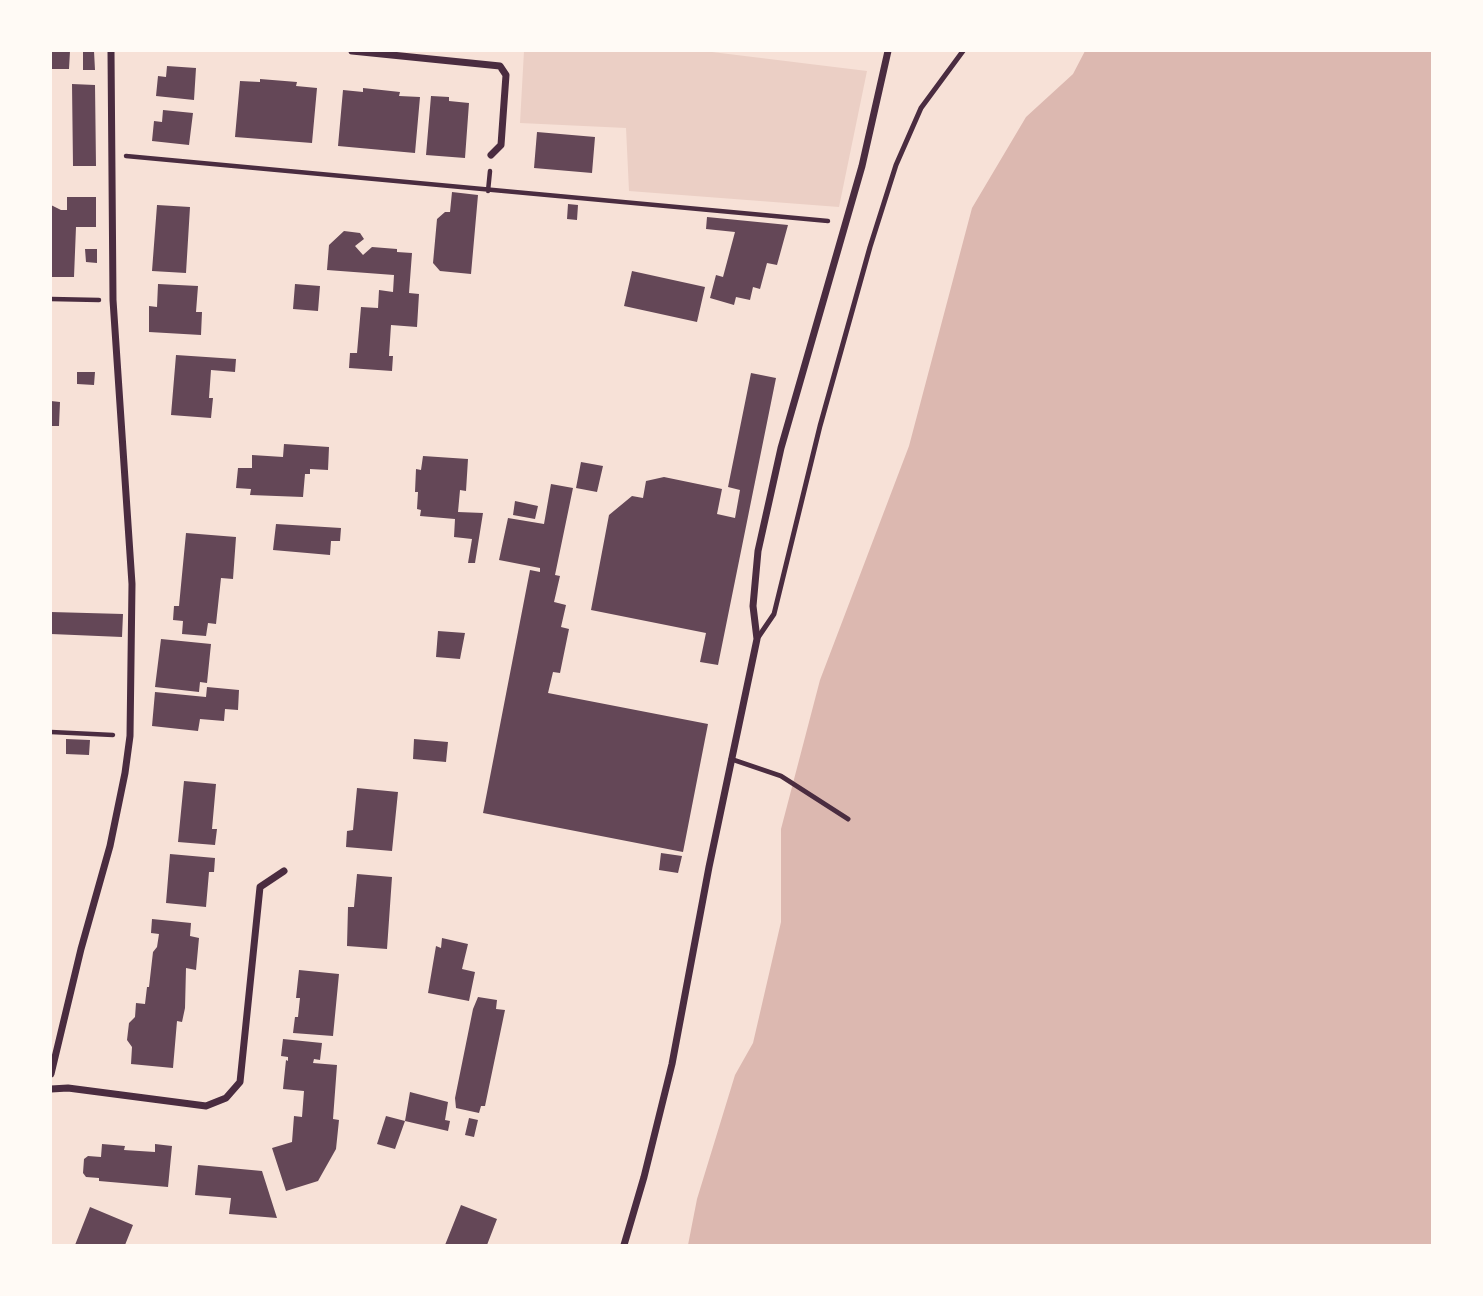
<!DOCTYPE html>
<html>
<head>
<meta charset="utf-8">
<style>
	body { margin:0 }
	#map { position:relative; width:1483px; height:1296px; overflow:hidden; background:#f7e1d7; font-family:"Public Sans",sans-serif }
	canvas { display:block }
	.frame { position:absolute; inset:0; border:52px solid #fffaf5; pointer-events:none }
</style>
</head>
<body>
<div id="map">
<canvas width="1483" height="1296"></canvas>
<div class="frame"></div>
</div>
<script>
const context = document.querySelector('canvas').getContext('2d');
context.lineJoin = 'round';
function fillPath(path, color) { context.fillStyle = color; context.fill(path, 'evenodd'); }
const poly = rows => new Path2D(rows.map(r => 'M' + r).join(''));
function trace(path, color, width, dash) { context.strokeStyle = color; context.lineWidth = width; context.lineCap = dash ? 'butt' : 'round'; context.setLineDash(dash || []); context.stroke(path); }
fillPath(poly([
	[524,51,704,51,867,71,839,207,629,191,626,128,520,123]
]), '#ebcfc5');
fillPath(poly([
	[1085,51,1432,51,1432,1245,688,1245,697,1199,735,1075,753,1043,781,922,781,829,820,680,909,446,972,208,1026,117,1073,74]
]), '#dcb8b0');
fillPath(poly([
	[51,51,70,51,69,69,51,69],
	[83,51,94,51,95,70,83,70],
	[167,66,196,68,194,100,156,96,158,76,166,77],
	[260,79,297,82,296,86,317,88,312,143,235,137,240,81,260,82],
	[72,84,95,85,96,166,73,166],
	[363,88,400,92,399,96,420,97,415,153,338,146,343,90,363,92],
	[431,96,449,97,449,101,469,103,465,158,426,155],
	[163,110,193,113,189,145,152,141,154,121,162,122],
	[537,132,595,137,592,173,534,168],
	[452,192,478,195,471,274,440,271,433,263,437,219,445,212,450,212],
	[67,197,96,197,96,227,76,227,74,277,51,277,51,205,61,210,67,210],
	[568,204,578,205,577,220,567,219],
	[157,205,190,207,186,273,152,271],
	[707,217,788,225,777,265,767,263,760,289,753,287,750,300,736,297,734,305,710,298,716,275,723,277,735,232,706,229],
	[344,231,360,233,364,239,355,246,363,255,372,247,397,249,397,252,412,253,409,293,419,294,417,327,391,325,389,356,393,356,392,371,349,368,350,353,357,353,361,307,378,308,379,290,393,292,394,275,327,270,329,245],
	[85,249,97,249,97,263,86,262],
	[632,271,705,287,697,322,624,306],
	[158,284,198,286,196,312,202,312,201,335,149,332,149,306,157,307],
	[295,284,320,286,318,311,293,309],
	[176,355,236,359,235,372,211,370,209,398,213,398,211,418,171,415],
	[77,372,95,372,94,385,77,384],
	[751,373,776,378,718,665,700,662,706,633,591,610,609,515,632,496,643,498,646,481,664,477,722,489,717,514,735,518,740,490,728,487],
	[51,401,60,402,59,426,51,426],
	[284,444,329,447,328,470,310,469,310,474,305,474,303,497,250,495,251,489,236,488,238,468,252,468,252,455,283,457],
	[423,456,468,459,466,491,460,490,458,512,483,513,475,563,468,563,472,539,454,537,455,519,420,516,421,510,417,509,418,492,415,492,416,469,421,470],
	[581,462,603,466,597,492,576,488],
	[551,484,573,488,555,575,560,576,554,602,566,605,561,627,569,629,560,673,553,672,548,693,708,724,683,852,483,813,530,570,540,572,540,568,499,560,508,518,544,524],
	[515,501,538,506,535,519,513,515],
	[276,524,341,528,340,541,331,541,330,555,273,550],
	[186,533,236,537,233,579,221,578,216,624,208,623,206,636,182,634,183,621,173,620,174,606,179,606],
	[51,612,123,614,122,637,51,634],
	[438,631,465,633,460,659,436,657],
	[161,639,211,644,207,683,200,682,199,692,155,687],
	[207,687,239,690,238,710,225,709,224,721,200,719,198,731,152,726,155,692,206,697],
	[66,739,90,740,89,755,66,754],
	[414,739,448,742,446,762,413,759],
	[184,781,216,784,212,829,217,829,215,845,178,842],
	[357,788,398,792,392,851,346,847,347,831,353,830],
	[661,853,682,856,678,873,659,870],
	[170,854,215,858,214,872,209,872,206,907,166,903],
	[357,874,392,877,387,949,347,946,348,907,354,907],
	[152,919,191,923,190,936,199,938,196,970,186,968,185,1008,182,1022,177,1021,173,1068,131,1064,132,1047,127,1040,129,1023,135,1017,136,1003,145,1004,147,987,149,987,153,952,157,947,159,934,151,933],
	[442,938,468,944,462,969,475,972,469,1001,428,993,436,946,441,948],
	[299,970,339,974,333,1036,293,1033,295,1017,298,1017,300,998,296,998],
	[478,997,497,1000,496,1009,505,1010,485,1106,481,1106,479,1113,456,1108,455,1098,473,1009],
	[283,1039,322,1043,320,1060,314,1059,313,1063,337,1065,333,1119,339,1120,336,1149,318,1181,286,1191,272,1148,292,1142,294,1116,302,1117,304,1091,283,1089,286,1060,288,1061,288,1057,281,1056],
	[410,1092,448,1102,445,1120,450,1121,448,1131,405,1121,395,1149,377,1144,386,1116,405,1121],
	[469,1118,478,1120,474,1137,465,1135],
	[102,1144,125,1146,124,1150,155,1152,155,1144,172,1146,168,1187,99,1181,99,1178,86,1177,83,1173,84,1159,88,1156,101,1157],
	[198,1165,262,1171,277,1218,229,1214,231,1198,195,1195],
	[461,1205,497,1219,487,1245,445,1245],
	[90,1207,133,1225,125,1245,75,1245]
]), '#644757');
trace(poly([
	[126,156,828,221],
	[488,191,490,171],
	[51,299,99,300],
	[51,732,113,735]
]), '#4a2c40', 4.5);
trace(poly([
	[757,639,774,614,820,426,870,247,896,165,921,108,963,51],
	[731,759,781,776,848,819]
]), '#4a2c40', 5);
trace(poly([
	[352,51,500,66,506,75,501,145,491,155],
	[51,1074,81,949,110,846,125,773,130,736,132,584,113,300,111,51],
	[51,1089,68,1088,206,1106,226,1098,240,1082,260,887,284,871],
	[624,1245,644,1177,672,1064,709,867,757,639,753,606,758,551,781,448,862,166,888,51]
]), '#4a2c40', 7);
</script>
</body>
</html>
